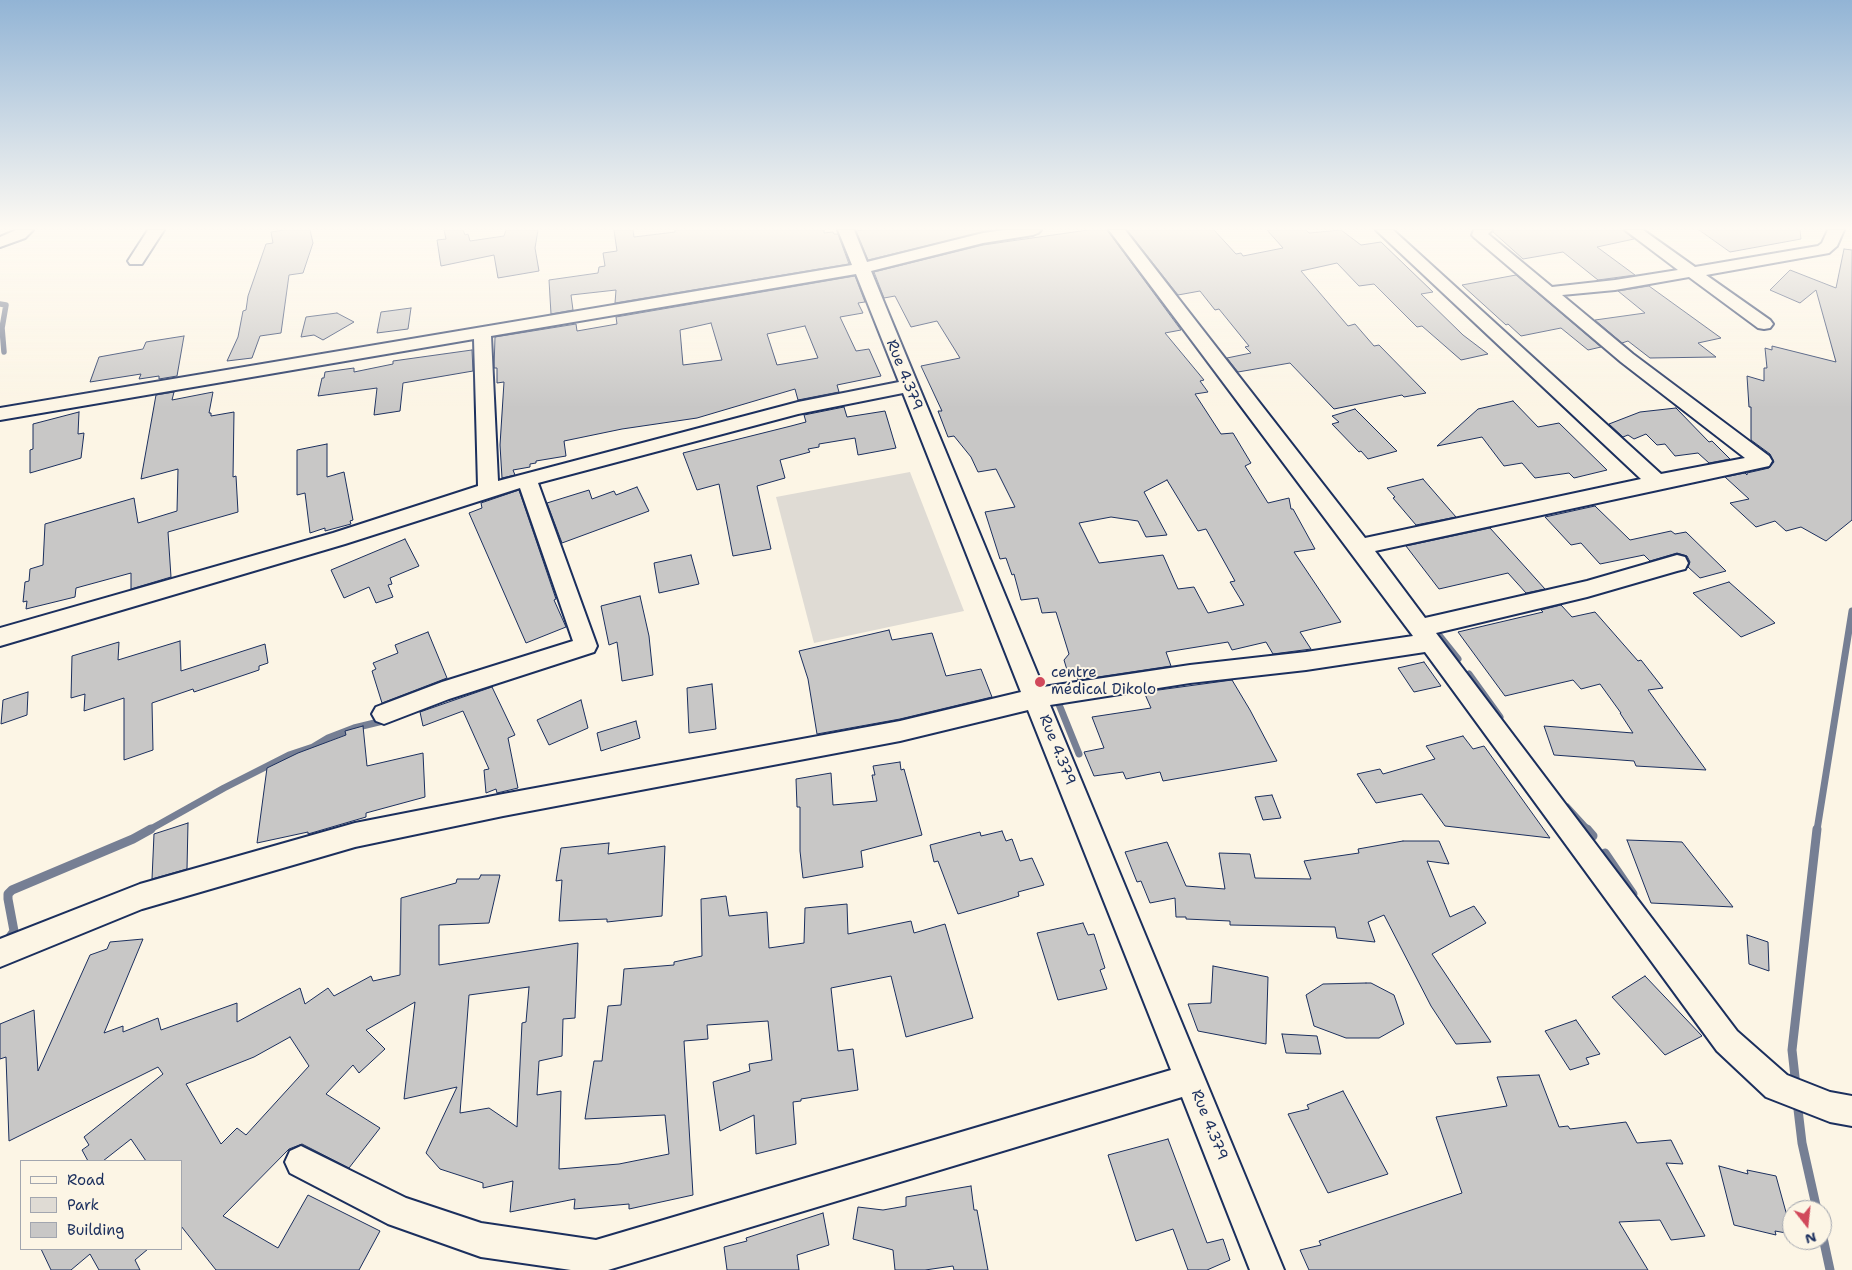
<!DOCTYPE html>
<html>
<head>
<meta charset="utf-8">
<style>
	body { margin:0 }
	#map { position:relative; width:1852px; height:1270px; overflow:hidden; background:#fcf5e5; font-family:"Shantell Sans",sans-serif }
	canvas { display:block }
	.legend { position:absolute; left:20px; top:1160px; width:162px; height:90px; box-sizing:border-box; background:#fcf5e5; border:1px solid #a2a6af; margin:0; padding:6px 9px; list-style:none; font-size:15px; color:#1b2f5e }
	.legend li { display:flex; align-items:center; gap:10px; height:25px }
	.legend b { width:25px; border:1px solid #a2a6af }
	.north { position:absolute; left:1782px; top:1200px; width:50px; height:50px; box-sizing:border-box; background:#fcf5e5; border:1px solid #a2a6af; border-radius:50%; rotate:164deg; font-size:14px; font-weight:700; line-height:20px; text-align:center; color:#1b2f5e }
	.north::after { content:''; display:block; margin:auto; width:18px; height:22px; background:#d1495b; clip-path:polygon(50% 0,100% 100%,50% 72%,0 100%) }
</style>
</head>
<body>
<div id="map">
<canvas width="1852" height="1270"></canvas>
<ul class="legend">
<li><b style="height:6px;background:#fcf5e5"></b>Road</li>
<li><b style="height:14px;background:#dfdbd4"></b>Park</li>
<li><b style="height:14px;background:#c8c7c6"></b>Building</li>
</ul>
<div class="north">N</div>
</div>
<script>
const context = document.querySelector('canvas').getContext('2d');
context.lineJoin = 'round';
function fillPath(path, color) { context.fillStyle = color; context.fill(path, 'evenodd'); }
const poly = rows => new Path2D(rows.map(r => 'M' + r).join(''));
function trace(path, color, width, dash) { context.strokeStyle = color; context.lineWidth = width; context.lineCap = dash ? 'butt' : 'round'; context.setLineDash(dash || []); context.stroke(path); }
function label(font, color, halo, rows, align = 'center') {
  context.font = font + ' "Shantell Sans",sans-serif'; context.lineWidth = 4; context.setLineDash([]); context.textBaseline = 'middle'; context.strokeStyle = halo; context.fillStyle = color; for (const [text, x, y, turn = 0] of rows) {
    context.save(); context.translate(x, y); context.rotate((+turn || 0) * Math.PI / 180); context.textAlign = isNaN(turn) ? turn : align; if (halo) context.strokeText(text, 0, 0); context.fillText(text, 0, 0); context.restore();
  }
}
fillPath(poly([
	[910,472,964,611,814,643,776,497]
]), '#dfdbd4');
trace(poly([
	[0,304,6,305,2,328,4,352]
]), '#767f94', 5.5);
trace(poly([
	[1438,634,1458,659],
	[1469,674,1500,717],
	[1058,702,1079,754],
	[1567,807,1588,830],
	[149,830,224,788,289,755,313,747,328,738,354,728,387,720],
	[1817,830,1852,611]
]), '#767f94', 7);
trace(poly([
	[1587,829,1593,836],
	[1605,853,1633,894],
	[0,951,14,931,8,899,8,894,12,890,133,839,151,829],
	[1796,1086,1792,1050,1817,829],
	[1797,1101,1802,1143,1817,1210],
	[1822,1233,1830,1270]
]), '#767f94', 9);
const building = poly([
	[284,230,310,230,313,243,303,273,289,275,281,333,260,336,252,358,227,361,238,337,243,311,246,310,248,296,266,244,273,243,271,232,284,230],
	[444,230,463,230,465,235,468,234,470,241,504,236,506,230,538,230,535,248,539,271,498,278,494,255,441,266,437,240,446,239,444,230],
	[614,230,633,230,634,237,675,232,675,230,824,230,824,233,833,232,834,234,838,234,849,264,615,303,616,290,571,295,573,310,551,314,549,280,598,273,599,267,605,266,603,253,617,251,614,230],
	[864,230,992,230,868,260,856,231,864,230],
	[1088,230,1107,230,1181,330,1165,333,1204,380,1200,381,1208,392,1195,394,1221,434,1233,433,1251,463,1245,466,1268,503,1289,498,1291,509,1293,509,1315,549,1294,552,1341,622,1300,632,1311,649,1273,654,1266,642,1232,650,1228,642,1166,652,1171,666,1078,680,1076,675,1067,670,1064,660,1069,654,1056,612,1042,613,1038,598,1021,600,1014,574,1012,575,1006,558,1000,559,985,512,1015,507,996,469,978,472,971,457,954,436,948,437,938,411,942,411,921,366,960,358,937,321,911,327,895,296,884,298,874,272,983,245,1088,230],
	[1167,480,1198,531,1206,529,1235,581,1230,582,1244,605,1208,613,1194,587,1178,589,1163,555,1099,563,1079,523,1111,517,1138,521,1146,537,1167,535,1144,492,1167,480],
	[1127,230,1214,230,1236,254,1241,253,1243,256,1283,248,1267,230,1306,230,1309,233,1341,230,1361,245,1381,242,1433,292,1421,294,1463,335,1488,354,1461,360,1422,326,1417,327,1374,284,1359,286,1337,263,1301,271,1348,326,1355,324,1374,346,1379,345,1426,393,1404,397,1402,395,1334,409,1290,363,1238,372,1227,358,1251,353,1245,347,1249,346,1219,309,1215,310,1200,291,1178,295,1127,230],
	[1494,230,1623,230,1634,239,1597,247,1635,275,1598,280,1563,252,1523,259,1493,232,1494,230],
	[1699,230,1800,230,1801,239,1730,252,1699,230],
	[1844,249,1852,250,1852,520,1826,541,1801,527,1786,531,1775,521,1756,527,1730,503,1749,499,1725,477,1745,473,1747,475,1747,473,1769,468,1774,462,1770,454,1751,440,1751,407,1749,407,1747,376,1764,381,1764,368,1767,368,1765,348,1772,350,1772,346,1836,362,1816,290,1800,303,1770,290,1790,270,1836,288,1844,249],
	[1516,275,1601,347,1588,350,1561,328,1521,336,1508,324,1506,325,1462,285,1516,275],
	[855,276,865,302,858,303,863,313,840,317,856,351,869,349,881,376,837,385,839,392,798,400,795,389,697,418,622,429,564,441,566,456,536,461,536,463,530,464,530,467,513,470,515,475,502,478,500,445,504,382,497,383,497,368,494,368,495,337,576,324,577,331,617,324,616,317,855,276],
	[711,323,722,360,683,365,680,330,711,323],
	[805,326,818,358,777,365,767,334,805,326],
	[1649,286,1721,338,1698,343,1716,357,1650,358,1628,341,1622,343,1595,320,1645,313,1618,291,1649,286],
	[411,308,408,329,377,333,381,312,411,308],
	[337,313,354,322,323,340,314,335,301,337,306,317,337,313],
	[184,336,177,376,159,379,159,376,139,379,141,374,90,382,99,357,143,349,146,342,184,336],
	[472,350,473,371,403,383,400,411,374,415,377,388,318,396,322,378,324,378,325,372,354,368,354,372,393,364,393,361,472,350],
	[174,392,172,400,213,392,209,413,211,413,211,416,234,412,233,477,236,476,238,512,168,532,171,577,131,589,131,573,76,588,75,597,26,609,27,601,23,602,25,582,29,581,30,569,43,565,45,524,134,498,138,523,177,511,178,469,141,479,156,395,174,392],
	[1513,401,1538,427,1559,423,1607,470,1574,478,1569,473,1535,478,1522,463,1504,466,1482,437,1437,446,1478,409,1513,401],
	[844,407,847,417,885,411,896,448,858,455,855,438,819,444,819,447,808,449,810,452,780,460,785,478,757,486,771,549,733,556,719,484,697,490,683,453,791,426,806,422,804,415,844,407],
	[1676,408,1709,442,1712,441,1730,459,1709,463,1698,453,1675,456,1665,444,1657,445,1646,434,1634,439,1628,435,1623,437,1609,424,1640,412,1676,408],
	[1355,409,1397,451,1368,459,1361,451,1359,452,1332,424,1339,422,1332,416,1355,409],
	[79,412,78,434,84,433,81,458,30,473,30,450,33,449,33,424,79,412],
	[327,444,327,477,344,472,353,520,350,521,351,524,325,531,325,528,310,533,305,493,297,495,297,450,327,444],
	[1423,479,1456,517,1416,525,1393,498,1395,497,1387,488,1423,479],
	[637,487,649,511,562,543,547,503,589,490,592,499,614,491,616,495,637,487],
	[519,490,556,599,554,600,566,627,526,643,469,513,482,508,481,503,519,490],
	[1595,506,1630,540,1671,531,1675,534,1686,532,1726,571,1700,578,1688,567,1690,562,1687,556,1677,553,1650,561,1644,555,1600,564,1581,543,1571,545,1545,517,1595,506],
	[1490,528,1545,589,1526,593,1508,573,1439,589,1406,546,1490,528],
	[405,539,419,566,390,578,392,584,388,585,393,597,376,603,369,587,344,598,331,570,405,539],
	[691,555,699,584,659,593,654,563,691,555],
	[1729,582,1775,623,1741,637,1693,593,1729,582],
	[640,596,649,636,653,675,622,681,617,642,609,645,601,606,640,596],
	[1561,605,1572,617,1595,612,1638,661,1641,660,1663,688,1648,690,1706,770,1636,766,1634,761,1554,755,1544,726,1633,733,1620,713,1621,713,1600,684,1581,689,1573,680,1505,696,1458,632,1543,612,1541,610,1561,605],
	[889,630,892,640,932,633,946,676,981,669,992,697,900,719,817,734,808,679,799,651,889,630],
	[428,632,447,678,382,703,372,671,376,669,373,663,398,653,395,645,428,632],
	[180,641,181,671,265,644,268,663,259,666,259,670,194,692,193,689,152,703,153,750,124,760,124,698,84,711,85,694,71,698,72,656,119,642,118,660,180,641],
	[1424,662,1441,686,1414,692,1398,668,1424,662],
	[1232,680,1250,710,1277,761,1163,781,1160,772,1126,779,1123,772,1094,776,1084,752,1104,748,1092,717,1151,708,1144,692,1232,680],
	[712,684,716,729,689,733,687,688,712,684],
	[492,687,515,735,508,738,518,788,497,793,496,789,486,793,484,770,489,769,463,711,423,726,420,712,492,687],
	[28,692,27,715,1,724,3,700,28,692],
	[581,700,588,728,549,745,537,720,581,700],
	[636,721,640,738,601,751,597,733,636,721],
	[363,726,367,766,423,753,425,797,366,813,366,817,308,834,308,832,257,843,267,768,298,753,346,735,345,731,363,726],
	[1463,736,1473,749,1484,746,1550,838,1445,826,1422,794,1376,803,1357,774,1380,769,1383,774,1435,759,1426,746,1463,736],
	[900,762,901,770,904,769,922,835,861,851,863,867,803,878,800,851,800,807,797,807,796,779,831,773,833,805,877,801,872,775,875,775,873,766,900,762],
	[1272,795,1281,818,1263,820,1255,797,1272,795],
	[188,823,187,869,152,879,154,834,188,823],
	[1002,831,1006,841,1012,839,1020,861,1032,858,1044,885,1018,892,1019,896,1003,901,958,914,938,861,934,862,930,845,980,832,981,836,1002,831],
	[1627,840,1682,842,1733,907,1651,903,1627,840],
	[1403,841,1439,841,1449,864,1427,861,1450,917,1474,906,1486,923,1432,954,1491,1042,1456,1044,1431,1006,1384,915,1368,922,1375,942,1337,938,1335,927,1230,925,1230,921,1186,919,1186,917,1176,917,1175,898,1150,903,1141,881,1137,882,1125,852,1167,842,1186,886,1225,889,1219,853,1250,854,1255,878,1311,879,1304,861,1359,853,1358,849,1403,841],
	[609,843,608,854,665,846,662,916,607,922,607,919,559,921,562,880,556,881,561,848,609,843],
	[481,875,500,875,489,923,439,925,439,965,578,943,575,1018,563,1019,562,1056,539,1061,537,1095,561,1091,559,1169,619,1164,669,1154,665,1115,585,1119,594,1061,602,1061,608,1006,621,1005,624,969,674,965,674,962,702,956,701,899,726,896,729,916,767,912,769,948,804,943,805,908,847,904,848,934,911,921,914,933,945,924,973,1018,906,1037,891,976,831,988,838,1051,853,1049,858,1090,801,1099,801,1101,793,1102,796,1144,756,1154,754,1115,720,1131,713,1082,750,1071,749,1064,772,1060,768,1021,707,1025,708,1039,684,1041,693,1195,629,1209,629,1204,574,1209,575,1199,510,1212,513,1181,483,1188,483,1183,440,1169,426,1153,457,1087,404,1099,415,1002,366,1030,385,1049,359,1073,353,1065,326,1094,380,1128,349,1168,302,1144,289,1149,223,1216,278,1248,308,1195,380,1231,359,1270,216,1270,181,1226,181,1161,146,1161,131,1139,103,1161,88,1161,82,1150,89,1145,84,1137,163,1074,158,1067,9,1141,6,1057,0,1059,0,1024,34,1010,38,1071,90,955,107,949,110,942,143,939,104,1033,123,1026,123,1032,158,1018,161,1030,237,1003,237,1022,300,988,305,1004,328,988,334,996,371,976,373,981,400,975,401,898,456,883,457,879,479,879,481,875],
	[529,987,526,1022,522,1023,517,1127,489,1108,460,1113,469,995,529,987],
	[290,1037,309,1066,246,1135,237,1128,221,1144,186,1084,254,1057,290,1037],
	[1083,923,1088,935,1094,934,1105,968,1100,970,1107,989,1058,1000,1037,933,1083,923],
	[1747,935,1768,942,1769,971,1749,964,1747,935],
	[1213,966,1268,977,1266,1044,1198,1031,1188,1004,1211,1003,1213,966],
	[1645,976,1702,1036,1665,1055,1612,997,1645,976],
	[1366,983,1371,983,1394,995,1404,1024,1379,1038,1346,1038,1314,1026,1306,995,1323,984,1366,983],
	[1576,1020,1600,1054,1586,1058,1589,1064,1570,1070,1545,1031,1576,1020],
	[1282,1034,1317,1036,1321,1054,1286,1053,1282,1034],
	[1539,1075,1559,1127,1568,1126,1570,1129,1626,1122,1637,1143,1671,1140,1683,1164,1666,1163,1705,1236,1671,1240,1660,1220,1619,1222,1648,1270,1309,1270,1300,1250,1321,1245,1319,1241,1462,1193,1436,1117,1507,1106,1497,1077,1539,1075],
	[1343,1091,1388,1174,1328,1193,1288,1114,1309,1109,1307,1105,1343,1091],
	[1168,1139,1207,1243,1223,1239,1230,1260,1207,1270,1188,1270,1173,1229,1136,1241,1108,1155,1168,1139],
	[1719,1166,1748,1174,1747,1170,1776,1176,1792,1234,1775,1231,1776,1235,1734,1225,1719,1166],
	[971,1186,974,1210,977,1210,988,1270,954,1270,953,1266,925,1270,895,1270,893,1250,853,1239,858,1207,883,1210,906,1206,906,1197,971,1186],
	[823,1213,829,1245,797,1255,799,1270,727,1270,724,1247,747,1241,746,1238,823,1213],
	[41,1249,148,1249,135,1260,140,1270,99,1270,90,1254,71,1270,51,1270,41,1249]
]);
fillPath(building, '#c8c7c6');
trace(building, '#1b2f5e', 1);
const street = poly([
	[16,230,33,230,25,238,0,247,0,237,16,230],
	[148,230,164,230,142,264,130,264,128,261,148,230],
	[838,230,854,230,867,262,983,233,1005,230,1041,230,1038,233,1033,235,983,243,871,271,1043,687,1190,665,1306,652,1413,636,1109,230,1125,230,1365,538,1641,479,1376,230,1393,230,1661,474,1745,458,1621,362,1475,238,1472,235,1474,230,1492,230,1488,234,1552,287,1615,280,1678,270,1625,230,1643,230,1695,267,1818,246,1822,243,1828,230,1844,230,1837,246,1829,253,1706,275,1770,320,1773,324,1770,328,1764,329,1758,328,1689,277,1615,290,1562,295,1633,354,1769,456,1772,461,1769,466,1375,551,1425,618,1587,581,1677,555,1685,557,1688,563,1685,569,1677,571,1587,597,1436,633,1737,1031,1787,1075,1830,1092,1852,1096,1852,1126,1830,1122,1766,1097,1717,1051,1425,652,1306,670,1190,683,1050,705,1284,1270,1250,1270,1182,1097,608,1270,571,1270,481,1257,388,1224,290,1173,285,1162,290,1151,301,1146,406,1198,481,1223,596,1240,1171,1070,1028,710,900,741,503,816,355,847,142,909,0,967,0,939,140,884,355,823,503,794,900,721,1021,692,903,393,798,414,538,483,597,646,594,652,449,699,384,724,376,721,372,714,376,707,442,682,573,641,520,488,345,544,0,646,0,628,333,533,478,486,474,339,0,420,0,408,852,265,838,230],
	[856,274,899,382,798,402,498,481,491,336,856,274]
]);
trace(street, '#1b2f5e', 4);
fillPath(street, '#fcf5e5');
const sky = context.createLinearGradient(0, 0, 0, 408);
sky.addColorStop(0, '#92b4d5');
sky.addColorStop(0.56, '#fefaf3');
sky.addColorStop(1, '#fefaf300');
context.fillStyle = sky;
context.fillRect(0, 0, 1852, 408);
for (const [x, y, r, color] of [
	[1040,682,6,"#d1495b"]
]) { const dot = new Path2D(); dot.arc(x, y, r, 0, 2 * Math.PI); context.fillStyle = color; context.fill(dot); trace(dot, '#fcf5e5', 2); }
label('15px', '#1b2f5e', '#fcf5e5', [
	["Rue 4.379",904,375,68],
	["Rue 4.379",1057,750,68],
	["Rue 4.379",1209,1125,68]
]);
label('15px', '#1b2f5e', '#fcf5e5', [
	["centre",1051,673],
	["médical Dikolo",1051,690]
], 'left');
</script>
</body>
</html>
